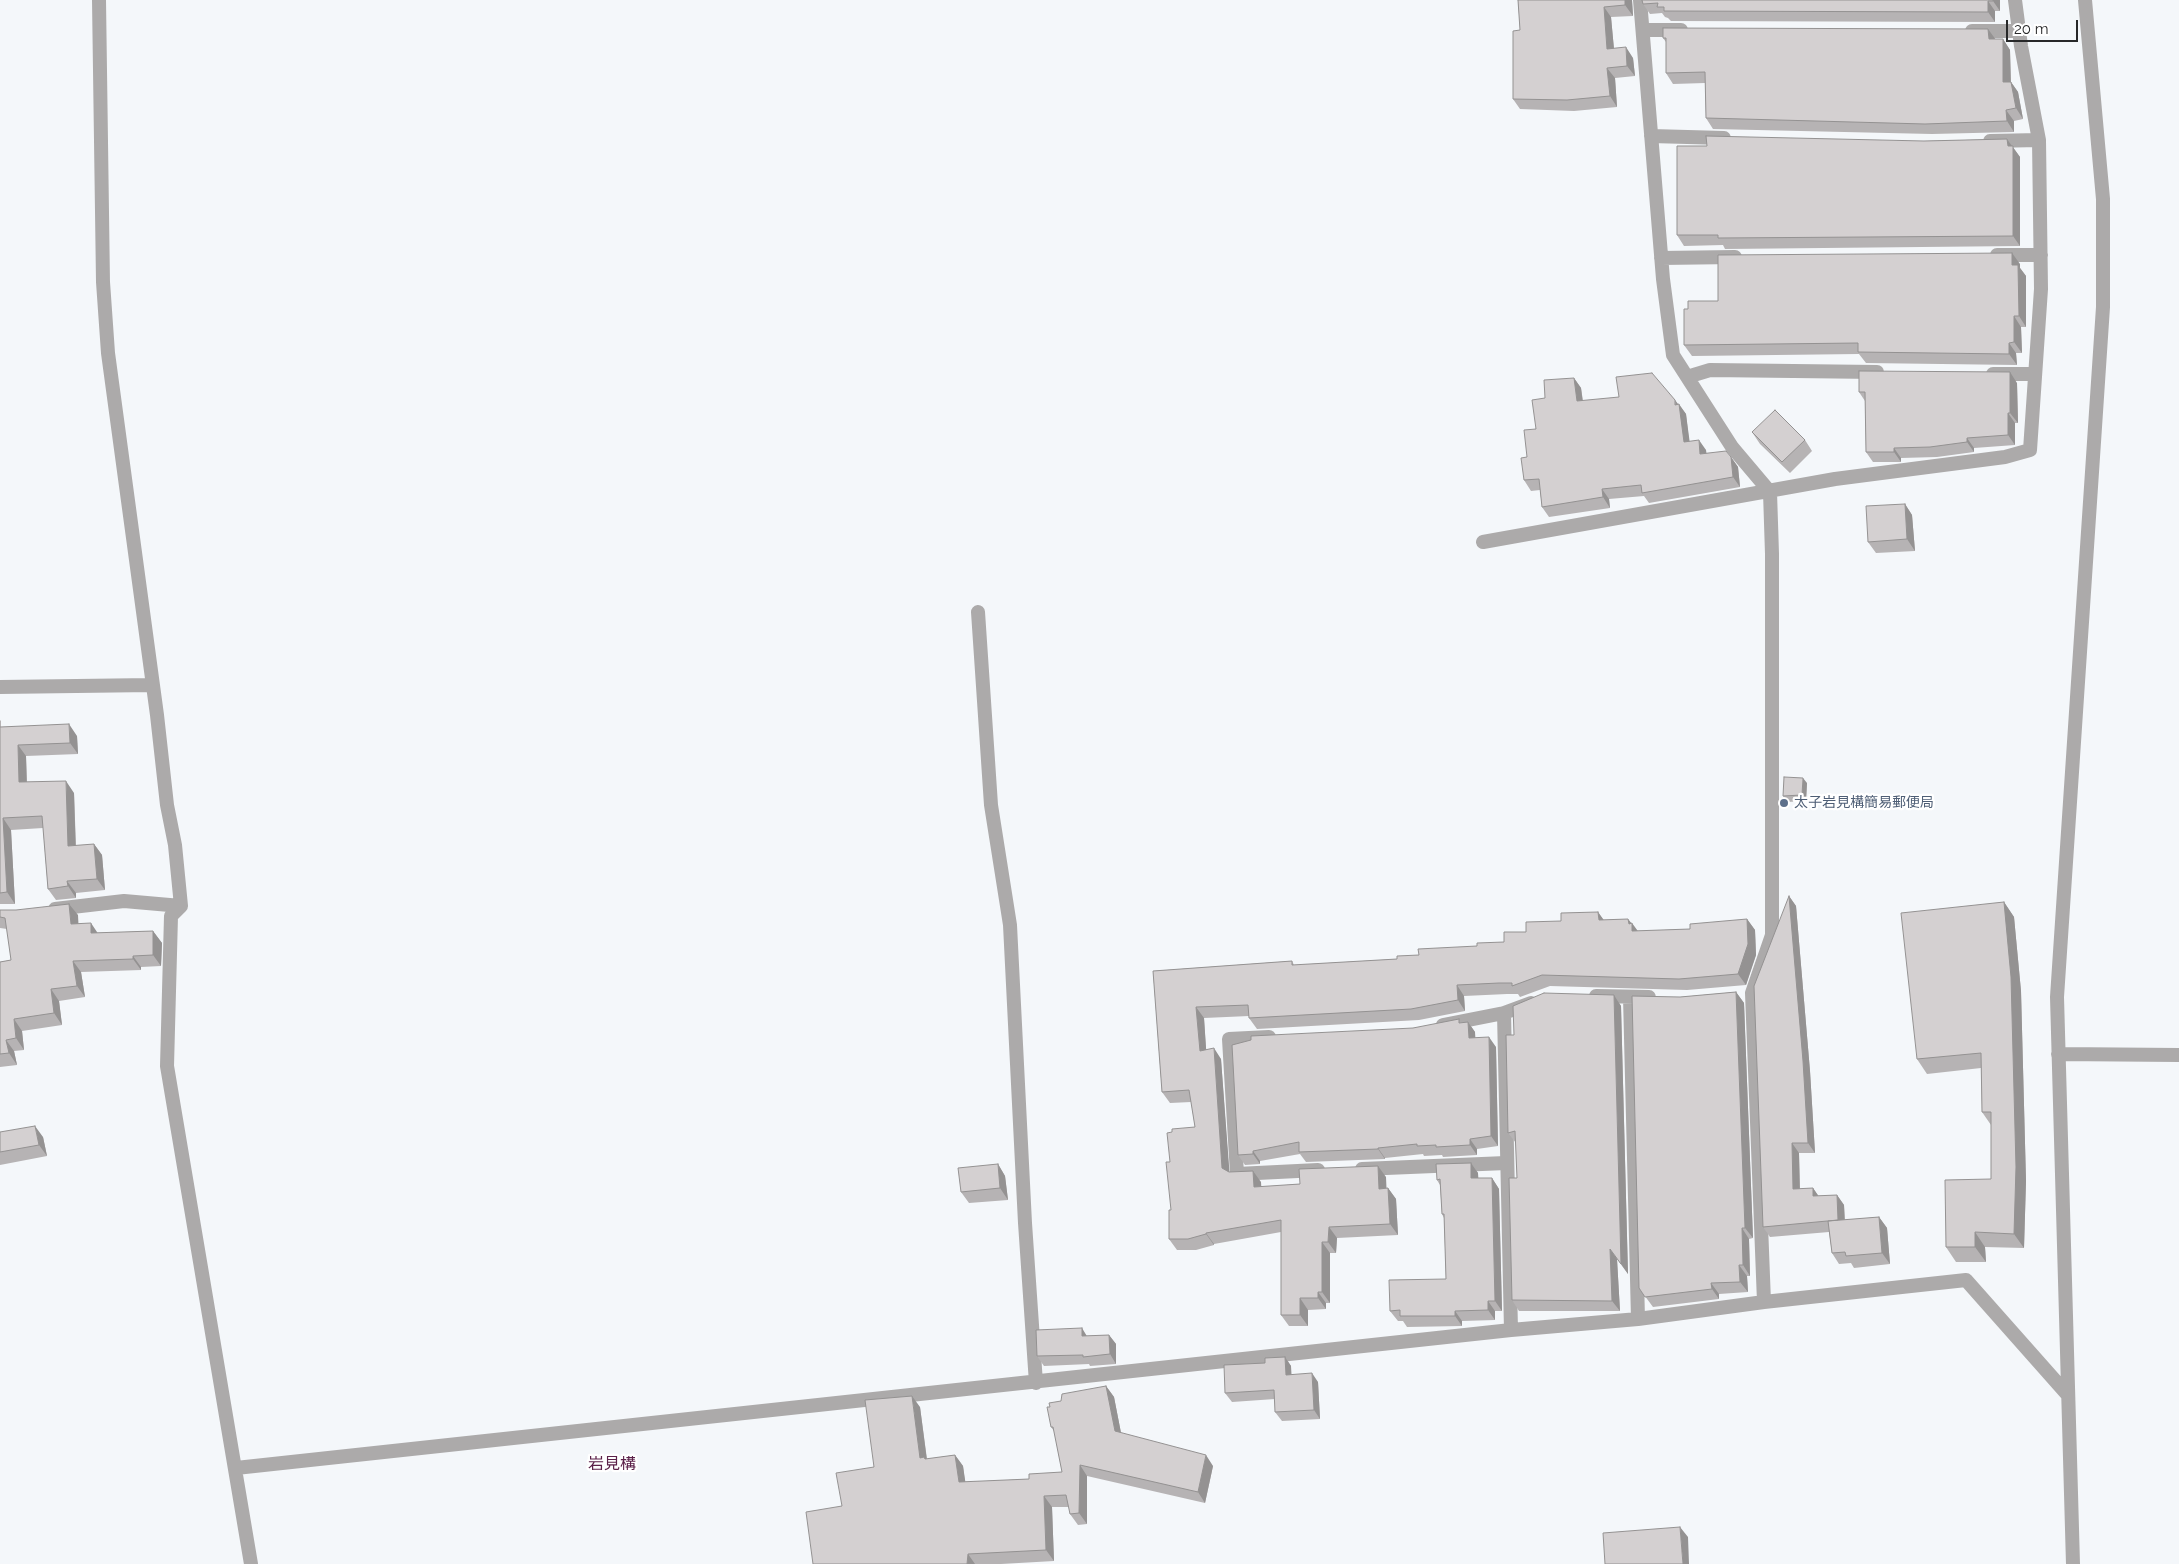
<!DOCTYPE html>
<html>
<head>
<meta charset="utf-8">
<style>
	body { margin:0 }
	#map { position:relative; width:2179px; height:1564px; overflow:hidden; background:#f4f7fa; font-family:Raleway,sans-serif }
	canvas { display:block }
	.scale { position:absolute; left:2006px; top:20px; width:72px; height:22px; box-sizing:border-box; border:2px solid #272829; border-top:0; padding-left:6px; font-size:15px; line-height:18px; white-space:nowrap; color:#272829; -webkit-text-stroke:4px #fff; paint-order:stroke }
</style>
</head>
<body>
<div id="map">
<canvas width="2179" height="1564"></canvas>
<div class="scale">20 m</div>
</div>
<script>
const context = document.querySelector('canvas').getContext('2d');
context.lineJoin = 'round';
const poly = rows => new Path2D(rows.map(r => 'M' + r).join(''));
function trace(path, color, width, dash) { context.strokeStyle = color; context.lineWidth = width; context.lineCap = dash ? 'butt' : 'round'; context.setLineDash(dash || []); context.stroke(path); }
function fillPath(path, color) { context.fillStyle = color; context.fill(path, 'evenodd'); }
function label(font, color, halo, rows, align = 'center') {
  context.font = font + ' Raleway,"Noto Sans JP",sans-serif'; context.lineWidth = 4.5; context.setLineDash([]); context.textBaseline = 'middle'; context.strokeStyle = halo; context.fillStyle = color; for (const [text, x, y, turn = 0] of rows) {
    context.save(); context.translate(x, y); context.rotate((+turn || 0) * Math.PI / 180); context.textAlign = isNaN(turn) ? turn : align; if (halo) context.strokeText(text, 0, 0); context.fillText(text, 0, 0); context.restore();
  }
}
trace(poly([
	[99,0,103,282,108,353,157,715,167,805,175,845,181,906,171,916,167,1066,251,1564],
	[1640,0,1663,279,1673,355,1732,447,1770,492,1772,554,1772,935,1752,993,1764,1302],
	[1643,30,1681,30],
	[1972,31,2019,31],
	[1651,136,1724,138],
	[1990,141,2039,140],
	[1997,255,2041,255],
	[1661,258,1735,257],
	[1993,374,2035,374],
	[1687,377,1710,370,1877,372],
	[1483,542,1835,479,2005,457,2030,450,2041,289,2039,140,2021,46,2015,0],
	[978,612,991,805,1010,925,1025,1223,1036,1383],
	[0,687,152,685],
	[55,909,124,901,181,906],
	[1596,996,1649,997],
	[1630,997,1638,1319],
	[1504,1013,1511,1330],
	[1443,1025,1504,1013,1531,1003],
	[1269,1037,1229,1039,1237,1174,1318,1170],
	[2058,1054,2179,1055],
	[1362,1169,1506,1163],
	[236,1468,1511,1330,1638,1319,1764,1302,1966,1280,2067,1394],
	[2073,1564,2057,997,2103,307,2103,199,2085,0]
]), '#acaaaa', 14);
fillPath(poly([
	[1518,0,1632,0,1633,16,1611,17,1614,49,1633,58,1635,76,1615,78,1617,107,1574,111,1520,109,1513,99,1520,30],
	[1642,0,2000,0,2000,11,1995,11,1995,22,1671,21,1668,18,1665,17,1662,13,1650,14,1643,4],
	[1663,38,2003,39,2010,50,2011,82,2018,92,2023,119,2014,121,2014,132,1932,134,1713,129,1706,118,1705,83,1673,84,1666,73,1666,42],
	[2007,139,2020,157,2020,246,1725,249,1723,245,1684,246,1677,235,1707,146],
	[2020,264,2020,268,2026,276,2026,327,2021,327,2022,353,2016,353,2017,365,1866,363,1859,354,1692,356,1684,345,1688,309,1718,301],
	[1574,378,1581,388,1583,401,1675,400,1686,414,1689,441,1706,450,1706,453,1731,457,1738,467,1740,487,1649,503,1644,496,1609,499,1610,508,1549,517,1542,507,1540,490,1531,491,1524,480,1527,457,1545,398],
	[2017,383,2018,423,2015,423,2015,445,1974,448,1974,452,1937,457,1901,458,1901,462,1873,462,1866,452,1865,401,1859,392],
	[1752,432,1805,440,1812,451,1790,473,1760,444],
	[1905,504,1912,515,1915,551,1876,553,1868,542],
	[0,720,1,721,1,727,77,736,78,754,26,756,27,782,74,793,76,846,94,844,102,855,105,890,76,893,76,898,56,900,48,889,43,828,11,830,15,904,0,904],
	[1807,783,1806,801,1787,802,1783,796],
	[1789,896,1796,906,1810,1071,1815,1153,1799,1153,1800,1189,1813,1188,1818,1196,1837,1195,1844,1205,1845,1220,1879,1217,1887,1228,1890,1264,1854,1268,1851,1263,1839,1264,1832,1253,1829,1232,1770,1237,1763,1227],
	[2004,902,2014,917,2021,991,2026,1181,2024,1248,1985,1247,1986,1262,1956,1262,1946,1247,1991,1179,1991,1125,1982,1112,1981,1068,1927,1074,1917,1059],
	[0,910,78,915,78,924,97,933,153,931,162,943,161,966,141,967,141,970,81,972,85,997,59,1001,62,1025,22,1031,24,1050,14,1051,17,1065,0,1067,0,962,11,960,7,929,0,928],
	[1598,912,1603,920,1628,919,1637,931,1690,929,1747,919,1755,930,1756,955,1746,985,1687,990,1550,986,1520,997,1518,994,1507,994,1464,996,1465,1011,1419,1020,1257,1029,1249,1018,1249,1016,1204,1018,1206,1050,1221,1059,1229,1172,1261,1182,1261,1187,1386,1177,1386,1188,1388,1188,1396,1199,1398,1235,1337,1238,1336,1253,1330,1253,1330,1303,1326,1303,1326,1309,1308,1310,1308,1326,1289,1326,1281,1315,1281,1232,1214,1244,1214,1245,1196,1250,1177,1250,1169,1239,1171,1210,1170,1162,1172,1132,1195,1127,1191,1102,1170,1103,1162,1092,1153,971,1292,961,1294,965,1397,959,1419,955,1504,942,1526,932,1561,921],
	[1736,992,1744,1003,1753,1238,1749,1239,1750,1276,1747,1276,1748,1292,1719,1294,1719,1299,1653,1307,1639,1288,1680,997],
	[1614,995,1621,1006,1628,1274,1617,1259,1620,1311,1519,1311,1512,1300,1517,1178,1516,1143,1508,1133,1514,1035],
	[1462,1022,1468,1022,1475,1032,1475,1038,1496,1047,1498,1146,1477,1149,1477,1155,1443,1157,1442,1155,1424,1156,1423,1154,1385,1158,1385,1159,1306,1162,1300,1154,1260,1161,1260,1164,1245,1165,1238,1155,1413,1028],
	[0,1132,43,1137,47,1156,0,1165],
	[1471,1163,1478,1173,1478,1178,1492,1178,1499,1189,1502,1311,1495,1311,1495,1320,1462,1321,1462,1326,1407,1327,1403,1321,1398,1321,1390,1311,1446,1279,1444,1218,1442,1214,1440,1185,1437,1180],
	[998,1164,1005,1176,1008,1200,969,1203,961,1192],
	[1109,1335,1116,1344,1116,1364,1090,1366,1089,1364,1044,1366,1037,1356,1087,1336],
	[1285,1357,1291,1366,1291,1374,1318,1382,1320,1419,1282,1421,1275,1412,1275,1399,1232,1402,1225,1393,1265,1363],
	[1106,1386,1114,1397,1121,1433,1213,1466,1205,1503,1087,1476,1087,1524,1078,1525,1070,1514,1069,1507,1052,1507,1054,1561,1001,1564,813,1564,842,1506,874,1467,920,1407,927,1459,955,1455,963,1466,965,1482,1029,1479,1062,1472,1054,1431,1051,1427,1050,1407,1061,1401]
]), '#b6b3b4');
fillPath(poly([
	[1625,0,1632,0,1633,16,1625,5],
	[1993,0,2000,0,2000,11,1993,1],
	[1988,1,1995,11,1995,22,1988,12],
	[1604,7,1611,17,1615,60,1607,49],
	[1988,29,1996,40,1989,39],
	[2003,39,2010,50,2011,93,2003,82],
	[1626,47,1633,58,1635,76,1627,66],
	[1607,68,1615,78,1617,107,1610,96],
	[2011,82,2018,92,2023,119,2016,108],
	[2006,110,2014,121,2014,132,2007,121],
	[2007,139,2020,157,2020,246,2013,236],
	[2012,253,2020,264,2020,268,2026,276,2026,327,2019,316,2012,265],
	[2014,316,2021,327,2022,353,2014,342],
	[2009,343,2016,353,2017,365,2009,354],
	[2010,372,2017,383,2018,423,2010,413],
	[1574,378,1581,388,1584,412,1577,401],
	[1675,400,1679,406,1679,404,1686,414,1691,452,1684,442],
	[2008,413,2015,423,2015,445,2008,435],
	[1967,438,1974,448,1974,452,1967,442],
	[1699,440,1706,450,1708,464,1700,454],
	[1894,448,1901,458,1901,462,1894,452],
	[1731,457,1738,467,1740,487,1733,477],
	[1602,489,1609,499,1610,508,1603,497],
	[1905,504,1912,515,1915,551,1907,539],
	[69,724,77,736,78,754,70,743],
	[18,745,26,756,27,793,19,782],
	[1803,778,1807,783,1806,801,1802,795],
	[66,781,74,793,76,858,68,846],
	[3,818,11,830,15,904,7,892],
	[94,844,102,855,105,890,97,879],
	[67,881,76,893,76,898,68,886],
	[1789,896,1796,906,1810,1071,1815,1153,1808,1143],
	[2004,902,2014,917,2021,991,2026,1181,2024,1248,2014,1234],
	[69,904,78,915,79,935,71,924],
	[1598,912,1606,923,1599,920],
	[1628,919,1632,924,1632,923,1640,934,1632,931,1629,924],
	[1747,919,1755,930,1756,955,1746,985,1738,974],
	[91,923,99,935,91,933],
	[153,931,162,943,161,966,153,955],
	[133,956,141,967,141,970,133,959],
	[73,961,81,972,85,997,77,986],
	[1457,985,1464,996,1465,1011,1458,1000],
	[51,989,59,1001,62,1025,54,1013],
	[1736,992,1744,1003,1753,1238,1745,1228],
	[1614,995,1621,1006,1628,1274,1621,1264],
	[1196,1007,1204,1018,1207,1062,1200,1051],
	[14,1019,22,1031,24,1050,16,1038],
	[1468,1022,1475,1032,1476,1048,1469,1038],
	[1489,1037,1496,1047,1498,1146,1491,1136],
	[6,1040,14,1051,17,1065,9,1053],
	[1214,1048,1221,1059,1230,1179,1222,1168],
	[35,1126,43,1137,47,1156,39,1145],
	[1470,1139,1477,1149,1477,1155,1470,1145],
	[1792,1143,1799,1153,1800,1199,1793,1189],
	[1378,1148,1385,1158,1385,1159,1378,1149],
	[1253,1151,1260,1161,1260,1164,1253,1154],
	[1471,1163,1478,1173,1479,1188,1471,1178],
	[998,1164,1005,1176,1008,1200,1000,1188],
	[1378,1166,1386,1177,1387,1200,1379,1189],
	[1253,1171,1261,1182,1262,1198,1254,1187],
	[1492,1178,1499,1189,1502,1311,1495,1301],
	[1388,1188,1396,1199,1398,1235,1390,1224],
	[1813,1188,1820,1198,1813,1196],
	[1837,1195,1844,1205,1845,1230,1838,1221],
	[1879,1217,1887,1228,1890,1264,1882,1253],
	[1329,1227,1337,1238,1336,1253,1328,1242],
	[1742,1228,1749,1239,1750,1276,1743,1265],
	[1975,1232,1985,1247,1986,1262,1975,1247],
	[1206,1233,1214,1244,1214,1245,1206,1234],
	[1322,1242,1330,1253,1330,1303,1322,1292],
	[1610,1249,1617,1259,1620,1311,1612,1301],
	[1739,1265,1747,1276,1748,1292,1740,1282],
	[1711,1283,1719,1294,1719,1299,1712,1289],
	[1318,1292,1326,1303,1326,1309,1318,1298],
	[1300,1298,1308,1310,1308,1326,1300,1315],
	[1488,1301,1495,1311,1495,1320,1488,1310],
	[1455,1311,1462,1321,1462,1326,1455,1316],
	[1082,1328,1088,1338,1082,1336],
	[1109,1335,1116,1344,1116,1364,1110,1354],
	[1285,1357,1291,1366,1292,1383,1286,1375],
	[1312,1373,1318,1382,1320,1419,1314,1410],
	[1106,1386,1114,1397,1123,1443,1115,1431],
	[912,1396,920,1407,927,1461,920,1458],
	[955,1455,963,1466,967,1493,959,1482],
	[1206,1455,1213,1466,1205,1503,1198,1492],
	[1080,1465,1087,1476,1087,1524,1079,1513],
	[1044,1496,1052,1507,1054,1561,1046,1550],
	[1680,1527,1688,1537,1689,1564,1683,1564],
	[968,1554,975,1564,967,1564]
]), '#949292');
const building = poly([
	[1518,0,1625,0,1625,5,1604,7,1607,49,1626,47,1627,66,1607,68,1610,96,1567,100,1513,99,1513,31,1520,30,1518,0],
	[1642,0,1993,0,1993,1,1988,1,1988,12,1664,11,1664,7,1657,7,1658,3,1643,4,1642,0],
	[1663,28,1988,29,1989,39,2003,39,2003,82,2011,82,2016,108,2006,110,2007,121,1925,124,1706,118,1705,72,1666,73,1666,38,1663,38,1663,28],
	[1706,136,1924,141,2007,139,2008,146,2013,146,2013,236,1718,238,1718,235,1677,235,1677,146,1707,146,1706,136],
	[2012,253,2012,265,2018,265,2019,316,2014,316,2014,342,2009,343,2009,354,1858,352,1858,343,1684,345,1684,309,1688,309,1688,301,1718,301,1718,255,2012,253],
	[1859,371,2010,372,2010,413,2008,413,2008,435,1967,438,1967,442,1930,447,1894,448,1894,452,1866,452,1865,392,1859,392,1859,371],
	[1652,373,1675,400,1675,405,1679,404,1684,442,1699,440,1700,454,1726,451,1731,457,1733,477,1642,493,1641,485,1602,489,1603,497,1542,507,1539,479,1524,480,1521,458,1527,457,1524,430,1536,429,1532,400,1545,398,1544,380,1574,378,1577,401,1619,397,1616,377,1652,373],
	[1775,410,1805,440,1782,462,1752,432,1775,410],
	[1905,504,1907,539,1868,542,1866,506,1905,504],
	[69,724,70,743,18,745,19,782,66,781,68,846,94,844,97,879,67,881,68,886,48,889,42,816,3,818,7,892,0,893,0,727,69,724],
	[1784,777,1803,778,1802,795,1783,796,1784,777],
	[1789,896,1803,1061,1808,1143,1792,1143,1793,1189,1813,1188,1813,1196,1837,1195,1838,1220,1763,1227,1754,986,1789,896],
	[2004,902,2011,977,2016,1167,2014,1234,1975,1232,1975,1247,1946,1247,1945,1180,1991,1179,1991,1112,1982,1112,1981,1053,1917,1059,1901,913,2004,902],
	[69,904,71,924,91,923,91,933,153,931,153,955,133,956,133,959,73,961,77,986,51,989,54,1013,14,1019,16,1038,6,1040,9,1053,0,1054,0,962,11,960,5,918,0,917,0,910,16,910,69,904],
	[1598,912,1599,920,1628,919,1629,924,1632,923,1632,931,1690,929,1690,924,1747,919,1748,944,1738,974,1679,979,1542,975,1512,986,1512,983,1499,983,1457,985,1458,1000,1411,1009,1249,1018,1248,1005,1196,1007,1200,1051,1214,1048,1222,1168,1229,1172,1253,1171,1254,1187,1300,1184,1299,1169,1378,1166,1379,1189,1388,1188,1390,1224,1329,1227,1328,1242,1322,1242,1322,1292,1318,1292,1318,1298,1300,1298,1300,1315,1281,1315,1281,1220,1206,1233,1206,1234,1188,1239,1169,1239,1169,1210,1171,1210,1166,1162,1170,1162,1167,1133,1172,1132,1172,1129,1195,1127,1189,1090,1162,1092,1153,971,1292,961,1292,965,1397,959,1397,956,1419,955,1418,949,1477,946,1477,943,1504,942,1504,932,1526,932,1526,922,1561,921,1561,913,1598,912],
	[1736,992,1745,1228,1742,1228,1743,1265,1739,1265,1740,1282,1711,1283,1712,1289,1645,1297,1639,1288,1632,996,1680,997,1736,992],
	[1544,993,1614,995,1621,1264,1610,1249,1612,1301,1512,1300,1509,1178,1517,1178,1515,1131,1508,1133,1506,1035,1514,1035,1513,1006,1544,993],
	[1459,1019,1459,1023,1468,1022,1469,1038,1489,1037,1491,1136,1470,1139,1470,1145,1436,1147,1436,1145,1417,1146,1417,1144,1378,1148,1378,1149,1299,1152,1299,1142,1253,1151,1253,1154,1238,1155,1232,1045,1251,1040,1251,1036,1413,1028,1459,1019],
	[35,1126,39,1145,0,1152,0,1132,35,1126],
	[1471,1163,1471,1178,1492,1178,1495,1301,1488,1301,1488,1310,1455,1311,1455,1316,1400,1316,1400,1310,1390,1311,1389,1280,1446,1279,1444,1214,1442,1214,1440,1179,1437,1180,1436,1164,1471,1163],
	[998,1164,1000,1188,961,1192,958,1168,998,1164],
	[1879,1217,1882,1253,1846,1256,1845,1252,1832,1253,1828,1221,1879,1217],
	[1082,1328,1082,1336,1109,1335,1110,1354,1083,1357,1083,1355,1037,1356,1036,1330,1082,1328],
	[1285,1357,1286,1375,1312,1373,1314,1410,1275,1412,1274,1390,1225,1393,1224,1365,1265,1363,1265,1358,1285,1357],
	[1106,1386,1115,1431,1206,1455,1198,1492,1080,1465,1079,1513,1070,1514,1066,1495,1044,1496,1046,1550,968,1554,967,1564,813,1564,806,1512,842,1506,836,1473,874,1467,865,1400,912,1396,920,1458,924,1457,925,1459,955,1455,959,1482,1029,1479,1029,1474,1062,1472,1053,1427,1051,1427,1047,1407,1050,1407,1049,1403,1061,1401,1062,1394,1106,1386],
	[1680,1527,1683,1564,1605,1564,1603,1533,1680,1527]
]);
fillPath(building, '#d4d0d1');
trace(building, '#949292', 1);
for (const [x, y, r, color] of [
	[1784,803,5,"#5c6f8a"]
]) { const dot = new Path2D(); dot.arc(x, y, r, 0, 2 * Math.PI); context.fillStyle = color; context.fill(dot); trace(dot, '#fff', 2); }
label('14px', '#4e5e75', '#fff', [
	["太子岩見構簡易郵便局",1794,803]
], 'left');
label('16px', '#5b2149', '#fff', [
	["岩見構",612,1464]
]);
</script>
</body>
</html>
